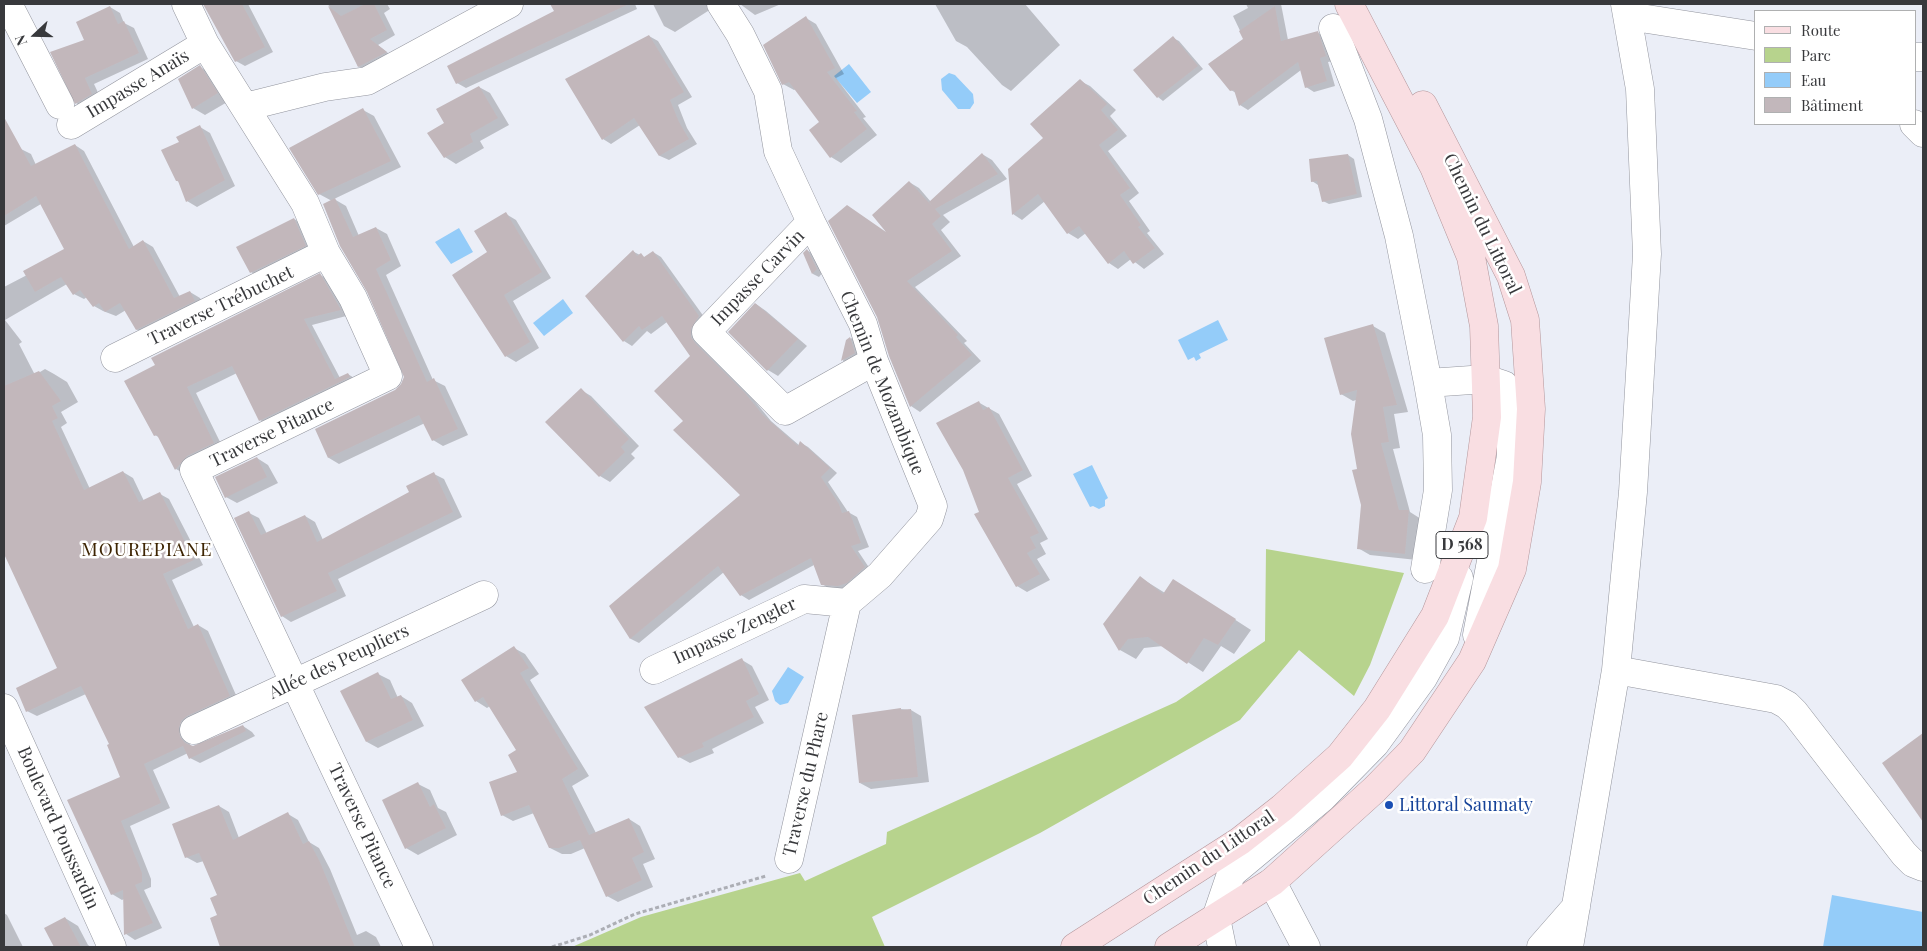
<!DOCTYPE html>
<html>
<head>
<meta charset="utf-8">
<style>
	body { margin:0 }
	#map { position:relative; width:1927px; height:951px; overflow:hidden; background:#ebeef7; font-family:"Playfair Display",serif }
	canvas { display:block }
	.frame { position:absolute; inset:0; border:5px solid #38393c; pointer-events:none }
	.legend { position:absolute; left:1754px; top:10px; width:162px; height:115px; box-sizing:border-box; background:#fff; border:1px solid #afb0b1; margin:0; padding:6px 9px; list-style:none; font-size:15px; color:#38393c }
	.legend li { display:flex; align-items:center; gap:10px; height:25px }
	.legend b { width:25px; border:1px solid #afb0b1 }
	.north { position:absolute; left:10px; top:10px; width:50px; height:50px; -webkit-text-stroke:4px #fff; paint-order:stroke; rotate:249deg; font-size:14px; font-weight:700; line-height:20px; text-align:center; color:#38393c }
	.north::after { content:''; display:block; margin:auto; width:18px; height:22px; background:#38393c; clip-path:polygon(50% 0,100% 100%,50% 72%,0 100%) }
</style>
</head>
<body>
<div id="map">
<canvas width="1927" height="951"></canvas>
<div class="frame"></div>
<ul class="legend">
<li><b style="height:6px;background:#f9dee2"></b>Route</li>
<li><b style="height:14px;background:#b7d38d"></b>Parc</li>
<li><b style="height:14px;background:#94ccf9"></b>Eau</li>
<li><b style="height:14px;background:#c2b7bb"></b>Bâtiment</li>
</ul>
<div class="north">N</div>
</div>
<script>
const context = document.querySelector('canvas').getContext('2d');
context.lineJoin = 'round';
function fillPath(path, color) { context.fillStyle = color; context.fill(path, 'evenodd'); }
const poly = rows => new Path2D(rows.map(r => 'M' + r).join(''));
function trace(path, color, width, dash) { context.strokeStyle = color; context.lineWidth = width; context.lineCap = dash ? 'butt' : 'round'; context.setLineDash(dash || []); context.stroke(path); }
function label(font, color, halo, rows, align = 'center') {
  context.font = font + ' "Playfair Display",serif'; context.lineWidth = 5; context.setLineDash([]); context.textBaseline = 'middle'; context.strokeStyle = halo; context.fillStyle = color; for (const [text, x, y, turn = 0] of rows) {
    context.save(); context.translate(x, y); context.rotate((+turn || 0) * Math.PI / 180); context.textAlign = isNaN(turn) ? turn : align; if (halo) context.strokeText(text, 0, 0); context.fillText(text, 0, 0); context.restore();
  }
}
fillPath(poly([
	[1266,549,1404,573,1370,665,1354,696,1299,650,1240,720,1040,833,872,917,885,947,572,947,641,917,800,873,805,881,886,844,887,832,1176,702,1265,641]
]), '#b7d38d');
fillPath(poly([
	[849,64,871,92,857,103,834,76],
	[949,73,955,75,973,94,974,103,970,109,958,109,942,90,941,79],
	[459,228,473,252,451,264,435,242],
	[563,299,573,313,544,336,533,323],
	[1218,320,1228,340,1199,354,1201,358,1196,361,1194,357,1188,360,1178,340],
	[1092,465,1108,498,1105,500,1105,506,1099,509,1093,506,1090,507,1073,474],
	[788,667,804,677,788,703,780,705,775,701,772,691],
	[1832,895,1923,912,1923,947,1823,947]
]), '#94ccf9');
fillPath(poly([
	[204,4,248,4,273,52,245,66,236,61],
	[328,4,387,4,390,9,384,13,395,35,378,45,394,58,367,71,358,66],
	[551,4,635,4,637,9,466,88,457,83,555,12],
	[653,4,719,4,675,32,664,26],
	[740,4,781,4,755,15],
	[935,4,1025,4,1060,45,1011,91,1002,85,967,47,956,41],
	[1246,4,1281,4,1288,40,1318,33,1326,37,1333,61,1328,62,1335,86,1314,92,1306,87,1301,70,1248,110,1240,105,1236,93,1231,90,1244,39,1233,16,1248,8],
	[110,7,120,13,124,23,134,28,148,59,94,84,101,99,86,109,76,103,85,40],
	[806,18,816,24,844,74,836,78,866,117,863,118,877,135,841,163,831,157,820,122,796,89,794,90,783,84,764,45],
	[649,36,658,41,692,97,678,105,687,128,697,144,669,160,660,156,640,125,611,144,603,139],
	[1173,38,1179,41,1203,69,1163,101,1158,97],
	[200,67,212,74,229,101,205,115,193,108],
	[1080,81,1090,86,1116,110,1110,116,1127,136,1108,151,1139,193,1129,201,1150,231,1147,233,1164,254,1144,269,1131,259,1118,269,1109,263,1086,233,1078,239,1068,233,1045,201,1022,220,1013,214,1009,170,1045,138],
	[479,87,490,93,509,125,480,141,484,148,456,164,445,157,445,123],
	[363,110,374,116,401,167,334,199,346,206,359,236,376,228,387,234,401,266,386,275,433,380,445,386,468,435,443,446,433,440,425,423,339,464,329,458,317,429,396,391,402,385,405,377,332,201,319,194],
	[200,127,210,133,235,186,197,207,187,201,180,182,177,181,180,142],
	[75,145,84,151,134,247,143,241,153,247,180,297,190,292,200,298,204,306,146,335,136,329,126,310,116,316,103,311,94,306,87,297,84,299,74,294,67,284,5,320,22,342,19,344,35,375,45,369,54,374,67,382,78,402,61,412,67,423,61,427,90,489,123,472,133,478,144,501,160,494,169,499,203,565,172,580,194,627,198,625,208,631,239,702,188,734,190,744,192,747,243,726,252,732,255,736,200,763,190,758,188,753,153,770,170,808,130,826,151,879,151,887,144,890,162,928,135,940,126,934,124,899,122,900,112,894,122,778,111,744,86,694,37,716,27,711,59,669,4,550,4,287,27,275,66,250,41,204,4,226,4,159,21,149,31,154,36,165],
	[982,154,992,160,1007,179,943,215,950,222,941,230,961,256,915,287,967,341,964,343,981,361,920,412,911,406,890,355,888,234,909,182,919,188,931,202],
	[1348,155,1354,159,1362,197,1329,204,1323,201,1318,185,1312,181],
	[506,214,516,220,551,278,513,301,539,348,516,362,506,356,489,252],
	[294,219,305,225,316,251,261,278,251,272],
	[807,250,813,254,823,272,819,277,813,274,804,254],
	[634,252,646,258,653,252,661,257,707,321,699,342,703,349,753,399,771,421,800,446,801,443,808,447,837,473,828,482,848,512,857,517,869,547,858,551,872,572,847,590,830,589,822,584,814,565,749,600,741,595,724,572,639,643,631,639,611,607,742,495,691,356,667,322,651,334,647,331,632,346,624,341,586,296],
	[320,275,330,280,350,315,312,325,340,378,348,374,357,380,270,426,260,420,237,373,196,393,223,448,185,474,176,469,160,438,155,435,126,382],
	[756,304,766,311,807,346,778,376,768,370],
	[1373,326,1385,333,1408,412,1394,414,1400,448,1393,449,1410,512,1421,519,1417,560,1370,555,1358,548,1363,505,1359,470,1356,400,1353,401,1341,394],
	[851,338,856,341,861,357,848,364,843,361,847,341],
	[581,390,591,396,639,446,631,454,635,458,610,482,600,476,547,422],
	[978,402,999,414,1032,476,1017,484,1048,539,1040,543,1046,554,1037,559,1050,580,1027,592,1017,586,981,512],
	[257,458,268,465,278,483,237,503,226,497],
	[434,474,444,479,462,517,338,579,346,596,291,622,282,616,249,513,259,518,267,534,305,516,315,522,323,540,411,492],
	[1141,578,1165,593,1189,590,1251,630,1234,654,1221,646,1203,672,1163,646,1144,648,1136,659,1120,650,1105,624],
	[514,648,525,654,539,674,530,680,589,776,572,786,596,833,629,819,640,826,655,859,643,864,653,887,618,902,607,896,585,848,571,854,562,854,550,848,534,813,513,821,502,815,519,773,517,750,490,706,487,708,476,701,463,681],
	[742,660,752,666,769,700,755,707,764,723,712,749,714,753,690,763,679,757],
	[378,674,390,680,398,698,401,696,412,703,424,726,378,748,367,742],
	[901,709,911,710,921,716,929,782,871,789,860,783],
	[1923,735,1923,820,1884,763],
	[418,784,430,790,438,808,446,812,457,835,418,855,406,848],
	[219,806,229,812,239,838,288,814,298,820,309,842,319,848,330,869,357,935,366,931,376,937,381,947,222,947,211,919,218,916,219,896,204,861,197,863,186,857],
	[4,913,7,915,23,947,4,947],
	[65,918,78,926,88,945,91,947,55,947]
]), '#0003');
fillPath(poly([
	[203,4,242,4,265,47,235,62],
	[365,4,374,4,387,30,370,39,387,52,358,67,328,6,341,16],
	[550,4,629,4,456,84,447,66,554,11],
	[110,6,118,24,124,21,139,53,85,78,92,94,75,104,50,52,84,40,76,22],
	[1275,6,1281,41,1318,31,1326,56,1320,58,1327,81,1305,88,1298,62,1239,106,1234,90,1230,91,1208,64,1243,39,1239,31],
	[806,16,835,68,827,72,857,111,854,112,867,129,830,158,809,130,819,122,789,82,782,85,763,45],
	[649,35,684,92,670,100,679,122,689,139,659,156,634,118,602,140,565,79],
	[1173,36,1198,66,1157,98,1133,70],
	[200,65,218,93,192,109,178,79],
	[1080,79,1107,104,1101,110,1118,130,1099,145,1130,188,1120,195,1141,225,1138,227,1155,248,1133,264,1124,251,1108,264,1079,226,1067,234,1038,194,1012,215,1008,169,1043,138,1030,124],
	[479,86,498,118,470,134,473,142,444,158,427,133,444,123,436,109],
	[363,108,391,161,318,195,289,148],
	[4,117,31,166,75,144,129,249,143,240,174,298,190,291,195,301,136,330,120,303,105,312,99,303,93,307,80,290,73,295,61,277,35,292,23,271,64,249,36,196,4,216],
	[200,125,225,180,186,202,178,181,176,181,161,150,179,142,176,137],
	[982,153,998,174,935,209,941,216,932,224,952,251,907,281,958,335,956,337,972,355,910,407,889,356,877,317,828,221,847,205,886,232,872,215,909,181,932,206,929,202],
	[1348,154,1357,194,1322,202,1317,181,1311,182,1309,159],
	[335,198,353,237,376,227,391,260,376,269,427,382,434,378,458,429,432,441,419,415,328,458,315,429,395,390,401,384,404,377,367,292,340,246,323,204],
	[506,212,542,272,504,295,530,342,505,357,452,275,487,252,474,231],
	[294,218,306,246,250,273,236,247],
	[807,249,817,269,812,274,803,253],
	[633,250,637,256,641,253,644,257,653,251,699,316,691,329,691,337,695,343,745,393,763,415,798,446,800,441,830,468,821,477,839,504,842,513,849,511,861,543,851,546,865,567,847,583,838,586,821,585,811,558,740,596,718,566,630,639,609,606,740,495,673,430,683,421,654,391,690,356,662,316,642,330,639,326,623,342,585,296],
	[320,273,341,310,304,319,335,379,348,373,350,377,259,421,232,366,187,387,214,443,187,456,175,470,157,435,154,436,124,381,155,365,151,358],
	[755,303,798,339,767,371,728,332],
	[1373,324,1397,405,1383,407,1389,442,1381,443,1399,510,1409,510,1405,554,1357,549,1361,505,1352,470,1357,469,1351,434,1357,390,1340,395,1324,338],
	[850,337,855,353,841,361,846,340],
	[39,371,61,401,52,406,58,418,52,421,84,490,123,471,139,502,160,492,194,560,163,574,188,629,198,624,230,696,187,716,181,721,179,728,180,737,185,743,193,746,243,725,246,731,189,759,183,746,144,764,161,803,121,821,142,873,142,882,135,885,153,923,124,935,123,890,111,895,67,800,120,777,107,745,109,744,81,686,26,712,16,688,57,668,4,554,4,386],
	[581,388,629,439,621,447,625,452,599,477,545,422],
	[979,401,983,410,989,407,1023,470,1008,478,1039,533,1030,537,1036,548,1027,553,1040,574,1016,587,974,514,979,512,963,470,936,423],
	[257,457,267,477,225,498,215,477],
	[434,472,453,512,328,573,337,591,281,617,234,518,249,511,261,535,305,515,317,542,409,492,406,486],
	[1140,576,1163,594,1173,579,1236,619,1218,645,1204,638,1187,664,1148,637,1128,639,1119,651,1103,624],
	[514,646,529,668,520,673,578,769,562,779,589,835,629,818,644,852,632,858,642,880,606,897,580,840,559,848,549,848,529,805,501,816,489,782,517,772,508,755,516,750,483,697,475,702,461,680],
	[742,658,759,694,746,701,754,717,702,743,704,747,678,758,644,707],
	[378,672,391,699,401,695,413,720,366,742,340,691],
	[901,708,901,710,911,709,918,777,859,783,852,715],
	[1923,733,1923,822,1882,763],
	[418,782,430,807,434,804,446,828,405,849,382,800],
	[219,805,233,840,288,812,303,844,309,841,320,862,355,947,220,947,210,918,217,915,210,898,217,895,199,853,185,858,172,824],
	[65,917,81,947,54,947,44,928]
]), '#c2b7bb');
const minor = poly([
	[8,4,60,105],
	[186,4,205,44,305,203,326,253,353,298,388,376,194,470,419,947],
	[721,4,740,34,768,91,778,151,811,222,863,324,874,361,933,506,929,519,880,575,847,603],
	[1628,16,1756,36],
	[1333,28,1368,119,1399,236,1428,383,1437,435,1438,490,1425,569],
	[1916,57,1923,57],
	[245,107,325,87,367,81,509,4],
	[1914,124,1923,133],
	[71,125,205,44],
	[811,222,706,332,785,411,874,361],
	[115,358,326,253],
	[1428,383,1486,379,1504,385,1511,414,1511,456,1477,635],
	[654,670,804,599,847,603],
	[1616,670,1776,699,1787,705,1795,713,1904,854,1913,863,1923,867],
	[4,708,112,947],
	[194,730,484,595],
	[789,859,847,603],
	[1272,882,1306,947],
	[1222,947,1216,918,1231,874,1322,798,1375,744,1423,678,1445,638,1459,578],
	[1541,947,1576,907],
	[1569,947,1616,670,1633,492,1647,254,1640,89,1625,4]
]);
const major = poly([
	[1075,947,1240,841,1282,808,1340,756,1377,709,1435,616,1473,518,1487,417,1484,326,1471,257,1434,167,1349,4],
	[1169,947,1272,882,1374,790,1412,751,1472,661,1512,569,1527,482,1531,409,1525,320,1511,276,1423,105]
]);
trace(minor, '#93959e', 29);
trace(major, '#b3969b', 29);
trace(poly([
	[552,947,590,935,635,914,766,876]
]), '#acaeb5', 3, [4, 2.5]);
trace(minor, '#fff', 28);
trace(major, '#f9dee2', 28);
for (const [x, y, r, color] of [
	[1389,805,5,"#1a4fb4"]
]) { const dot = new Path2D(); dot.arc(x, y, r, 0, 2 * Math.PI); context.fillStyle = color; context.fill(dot); trace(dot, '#fff', 2); }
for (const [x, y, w] of [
	[1462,545,52]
]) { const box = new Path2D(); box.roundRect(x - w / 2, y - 13.5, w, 27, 4); context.fillStyle = '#fff'; context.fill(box); trace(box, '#38393c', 1); }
label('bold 16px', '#38393c', null, [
	["D 568",1462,545]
]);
label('18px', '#38393c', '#fff', [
	["Impasse Anaïs",138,84,-31],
	["Chemin du Littoral",1482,224,64],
	["Impasse Carvin",758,278,-46],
	["Traverse Trébuchet",221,306,-26],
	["Chemin de Mozambique",882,383,68],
	["Traverse Pitance",272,433,-26],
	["Impasse Zengler",735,631,-25],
	["Allée des Peupliers",339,662,-25],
	["Traverse du Phare",806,784,-77],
	["Traverse Pitance",362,826,65],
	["Boulevard Poussardin",58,828,66],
	["Chemin du Littoral",1209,858,-34]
]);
label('18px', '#164399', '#fff', [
	["Littoral Saumaty",1399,805]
], 'left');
context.letterSpacing = '1px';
label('19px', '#3e2503', '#fff', [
	["MOUREPIANE",147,550]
]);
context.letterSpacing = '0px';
</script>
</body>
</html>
